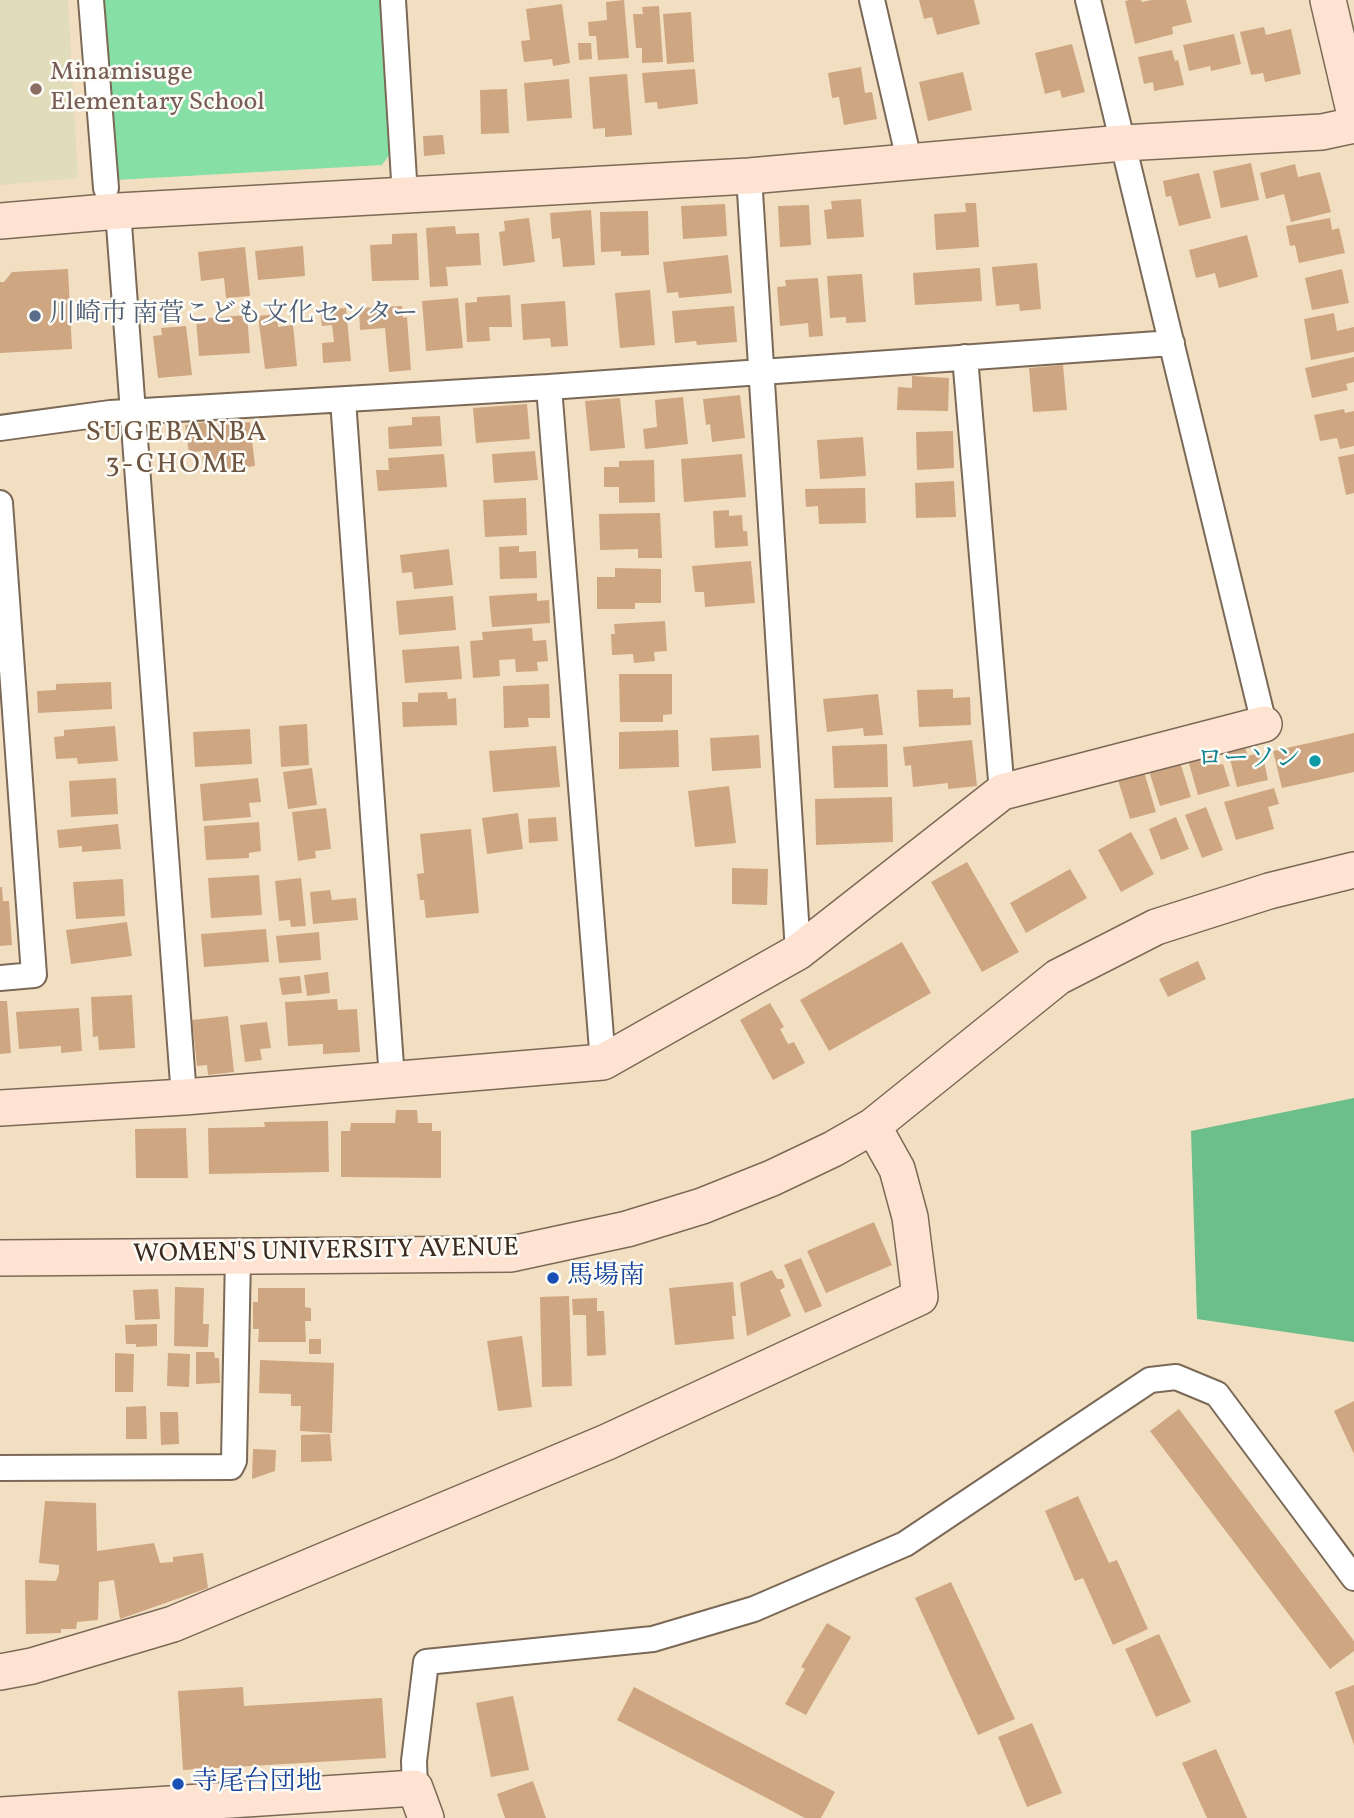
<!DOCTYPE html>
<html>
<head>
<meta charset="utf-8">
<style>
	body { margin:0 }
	canvas { display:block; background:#f2dfc2 }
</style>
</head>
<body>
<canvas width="1354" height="1818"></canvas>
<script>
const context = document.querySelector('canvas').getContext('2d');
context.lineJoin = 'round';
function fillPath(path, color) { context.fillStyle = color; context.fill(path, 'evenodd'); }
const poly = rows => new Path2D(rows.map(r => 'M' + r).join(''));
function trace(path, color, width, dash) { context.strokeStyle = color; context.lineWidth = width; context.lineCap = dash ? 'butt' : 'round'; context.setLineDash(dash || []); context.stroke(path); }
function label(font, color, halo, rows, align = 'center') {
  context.font = font + ' Vollkorn,"Noto Serif JP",serif'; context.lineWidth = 5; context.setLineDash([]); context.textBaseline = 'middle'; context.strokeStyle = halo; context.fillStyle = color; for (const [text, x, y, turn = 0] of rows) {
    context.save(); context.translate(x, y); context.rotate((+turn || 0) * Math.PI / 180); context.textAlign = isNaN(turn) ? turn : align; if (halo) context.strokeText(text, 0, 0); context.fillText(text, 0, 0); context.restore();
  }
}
fillPath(poly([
	[0,0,68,0,78,178,0,185]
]), '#e1dcba');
fillPath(poly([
	[102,0,380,0,390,154,382,165,116,180]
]), '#86dfa5');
fillPath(poly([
	[1354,1098,1354,1342,1197,1319,1191,1131]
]), '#6cbe8a');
fillPath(poly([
	[624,0,629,58,598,60,596,36,589,36,588,22,607,20,606,2],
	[919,0,974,0,980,24,937,35,932,17,924,19],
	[1130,0,1141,0,1142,2,1152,0,1186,0,1192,22,1172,27,1173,34,1135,44,1125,1],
	[562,4,570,63,553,66,552,59,524,62,521,41,530,40,526,9],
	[659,6,663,62,642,63,642,48,636,48,633,14,643,14,642,7],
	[691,12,694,62,667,64,663,14],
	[1264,27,1266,35,1291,29,1301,74,1265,82,1263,73,1251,75,1240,32],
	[1234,34,1241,64,1211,71,1210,66,1189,71,1183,45],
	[578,43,591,43,592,59,579,60],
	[1072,44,1085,92,1062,98,1060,90,1045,94,1035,53],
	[1172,50,1175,61,1178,60,1184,85,1154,91,1153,82,1144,84,1138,57],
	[861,67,865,93,872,92,877,119,844,125,839,97,832,98,828,73],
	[695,69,698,104,658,109,657,102,645,103,642,73],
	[963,72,972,110,928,121,919,82],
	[627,74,632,135,605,137,605,128,593,129,589,77],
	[569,79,572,118,527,121,524,83],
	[507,89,509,133,481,134,480,90],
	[443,135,445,154,424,156,423,136],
	[1251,163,1259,200,1221,208,1213,171],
	[1295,164,1298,177,1320,172,1331,212,1291,222,1284,194,1266,199,1260,173],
	[1199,173,1211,218,1179,226,1171,196,1166,197,1163,181],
	[861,199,864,237,827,239,824,210,832,209,831,201],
	[965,203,976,203,979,247,936,250,934,214,966,212],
	[725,204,727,236,683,239,681,206],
	[809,205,811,245,780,247,778,206],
	[591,210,595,265,563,267,560,238,552,239,550,213],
	[648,211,649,255,621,256,621,251,601,252,600,212],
	[529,218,535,262,503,266,499,232,505,231,504,221],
	[1330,218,1332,230,1339,228,1345,253,1299,263,1295,245,1290,246,1286,226],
	[455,226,456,234,479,233,481,265,446,267,448,286,430,287,426,228],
	[417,233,419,280,372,281,370,245,392,244,392,234],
	[1247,235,1258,277,1219,288,1215,273,1196,278,1189,250],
	[303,246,305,276,258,280,255,251],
	[245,247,250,296,226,298,224,278,201,281,198,252],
	[728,255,732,293,679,298,678,292,667,293,663,262],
	[1037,263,1041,309,1020,311,1019,304,996,306,992,267],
	[980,268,982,301,915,305,913,273],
	[68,269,72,349,0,353,0,282,4,282,12,272],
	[1342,269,1349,303,1312,310,1305,278],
	[862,274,866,322,846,323,846,317,830,318,827,276],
	[818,278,823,336,809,337,808,323,780,326,777,287,786,286,785,280],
	[650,290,655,345,620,348,615,293],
	[510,295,512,327,489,327,490,341,467,342,465,303,477,302,477,297],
	[458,298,463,348,426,351,422,301],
	[565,301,568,346,551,347,550,338,523,340,521,304],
	[402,306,403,318,407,317,411,370,389,372,385,328,360,330,359,308],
	[734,306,737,342,697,345,696,341,675,343,672,311],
	[346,308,351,361,323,363,322,343,334,342,332,325,322,326,320,310],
	[1334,313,1337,331,1354,327,1354,352,1311,360,1304,319],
	[277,314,278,327,293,325,297,366,265,369,258,316],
	[247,315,250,353,199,356,196,319],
	[186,326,192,375,158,378,153,336,162,335,161,328],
	[1354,357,1354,382,1346,384,1348,390,1312,398,1305,368],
	[1063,365,1067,410,1033,412,1029,368],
	[912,376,949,378,948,411,897,410,898,387,912,388],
	[740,395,745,438,712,442,710,424,706,425,703,399],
	[683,397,688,444,645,449,643,429,657,427,655,400],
	[620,398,625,448,590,451,585,401],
	[527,404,530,439,476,443,473,408],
	[1344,409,1345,413,1354,411,1354,446,1340,449,1337,438,1320,441,1314,415],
	[440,416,442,446,389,449,388,427,412,425,412,417],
	[214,421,214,426,250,422,255,466,204,472,202,451,189,453,185,425],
	[953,431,954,468,917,470,916,432],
	[863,437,866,476,820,479,817,440],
	[535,451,538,480,494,483,492,454],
	[444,454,447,487,378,491,376,470,389,470,388,458],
	[742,454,746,497,684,502,681,459],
	[1354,454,1354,493,1346,495,1338,457],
	[654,460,655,502,619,503,619,487,604,487,604,467,619,467,619,461],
	[954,481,956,517,916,518,915,483],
	[865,488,866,523,819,524,818,506,806,507,805,489],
	[526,498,527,535,485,537,483,500],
	[729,510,729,516,742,515,743,531,747,531,748,546,715,548,713,511],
	[660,513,662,558,638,558,638,549,600,550,599,514],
	[519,546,519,552,536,551,537,578,500,579,499,547],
	[449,549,453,585,414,589,412,572,402,573,400,555],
	[751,561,755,603,705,607,704,592,695,592,692,566],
	[615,568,661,569,661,603,635,603,635,609,597,609,597,577,615,577],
	[537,593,537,601,549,600,550,623,492,627,489,596],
	[453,596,456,630,399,635,396,601],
	[665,621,667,651,654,652,655,661,634,663,633,654,612,655,611,634,615,634,614,624],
	[532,628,533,641,546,640,548,661,537,662,538,671,516,672,515,659,499,660,500,676,473,678,470,641,483,640,482,632],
	[459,646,462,679,405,683,402,650],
	[619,674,672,674,672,714,663,715,663,722,620,722],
	[111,682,112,709,38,713,37,691,56,690,56,684],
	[549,684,550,718,528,718,529,727,504,728,503,686],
	[953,689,953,698,970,697,971,725,919,727,917,690],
	[447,692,448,699,456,698,457,725,403,727,402,702,418,702,418,693],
	[878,694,883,735,864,736,863,728,827,732,823,699],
	[307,724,309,765,281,767,279,726],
	[115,726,118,761,78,764,77,758,56,759,54,737,64,736,64,730],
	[250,729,252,764,195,767,193,732],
	[678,730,679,767,619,769,619,732],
	[1354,733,1354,772,1282,788,1273,751],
	[759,735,761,768,712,771,710,738],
	[972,740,977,786,948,789,948,783,913,787,911,765,905,766,903,747],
	[887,744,888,787,834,788,832,746],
	[556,746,560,787,493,792,489,751],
	[1245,747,1248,756,1262,752,1268,780,1237,787,1228,751],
	[1213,753,1217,765,1223,764,1230,786,1198,795,1188,760],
	[1180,762,1191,797,1160,806,1149,771],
	[312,768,317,805,288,809,283,772],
	[1144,772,1156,812,1130,819,1118,780],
	[116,778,118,814,71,817,69,781],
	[258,778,261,802,249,803,251,817,203,821,200,784],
	[729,786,736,843,695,847,688,791],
	[1274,788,1279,804,1268,807,1274,829,1236,840,1224,802],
	[892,797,893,842,816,845,815,799],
	[1206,807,1223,850,1202,858,1185,815],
	[326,808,331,849,315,851,316,858,298,861,292,812],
	[518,813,523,849,487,854,482,818],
	[556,817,558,841,529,843,528,819],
	[1176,817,1189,849,1161,860,1149,829],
	[259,822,261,851,249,853,249,858,206,860,204,826],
	[118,824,121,849,82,852,82,846,59,848,57,830],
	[471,829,479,913,426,918,424,900,420,900,417,874,424,873,420,834],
	[1131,832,1154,874,1121,892,1098,850],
	[967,862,1019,952,982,972,931,882],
	[732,868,768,869,767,905,732,904],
	[1070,869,1087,898,1026,933,1010,903],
	[259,875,262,915,211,918,208,878],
	[301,878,306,926,291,927,290,920,279,921,275,881],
	[123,879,125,916,76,919,73,882],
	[0,887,2,887,3,901,9,901,12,945,0,946],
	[330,890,332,900,356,898,358,920,313,924,310,892],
	[127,922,132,956,71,964,66,930],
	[266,929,269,962,204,967,201,934],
	[319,932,321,960,279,963,276,936],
	[902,942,931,993,829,1051,800,1000],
	[1198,961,1206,979,1168,997,1159,979],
	[328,972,330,993,307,996,304,975],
	[300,976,302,993,282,995,279,978],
	[132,995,135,1048,99,1050,98,1036,93,1037,91,997],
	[337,999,338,1010,357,1009,360,1052,323,1054,323,1044,288,1046,285,1002],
	[0,1001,7,1001,11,1053,0,1054],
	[770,1003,784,1027,780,1029,788,1044,794,1042,805,1063,773,1080,740,1020],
	[79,1008,82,1051,61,1053,61,1046,19,1049,16,1012],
	[228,1016,234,1072,208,1075,207,1065,197,1066,192,1020],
	[267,1022,271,1048,260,1049,262,1060,245,1062,240,1025],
	[396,1110,417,1110,418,1123,432,1123,432,1131,441,1131,441,1178,341,1177,341,1131,350,1131,351,1123,395,1123],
	[328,1121,329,1172,209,1174,208,1128,265,1127,264,1122],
	[186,1128,188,1178,136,1178,135,1129],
	[874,1222,892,1265,826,1293,807,1251],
	[801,1258,822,1306,805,1313,784,1265],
	[772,1270,777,1279,782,1279,785,1287,780,1290,791,1316,747,1336,740,1283],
	[733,1282,736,1316,732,1316,734,1339,675,1345,669,1288],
	[175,1287,204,1288,203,1324,209,1324,208,1347,174,1346],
	[258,1288,305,1288,305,1307,311,1308,311,1321,305,1321,306,1342,258,1342,259,1329,253,1329,253,1302,258,1302],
	[158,1289,160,1319,135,1320,133,1290],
	[569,1296,572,1386,542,1387,540,1297],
	[597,1298,597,1311,604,1311,606,1355,587,1356,586,1315,573,1315,572,1299],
	[157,1324,157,1346,136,1347,136,1344,126,1344,125,1325],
	[522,1336,532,1407,498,1411,487,1341],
	[309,1339,321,1339,321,1354,309,1354],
	[196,1352,214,1352,215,1358,219,1358,220,1383,196,1384],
	[115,1353,134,1354,133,1392,115,1392],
	[168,1353,190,1354,189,1387,167,1386],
	[260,1360,334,1363,332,1433,300,1431,301,1406,291,1406,291,1394,259,1393],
	[1354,1401,1354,1454,1334,1411],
	[146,1406,147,1439,126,1439,126,1407],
	[1179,1409,1354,1641,1354,1651,1330,1669,1150,1431],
	[160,1412,178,1412,179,1444,161,1445],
	[330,1434,332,1461,301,1462,301,1435],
	[253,1449,276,1450,275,1471,252,1479],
	[1078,1496,1109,1563,1117,1560,1148,1629,1113,1645,1083,1578,1075,1581,1045,1511],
	[45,1501,96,1503,97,1551,154,1543,160,1563,173,1562,173,1557,203,1553,208,1588,120,1619,114,1580,99,1582,98,1620,77,1622,76,1629,61,1629,61,1633,26,1634,25,1580,56,1581,59,1573,59,1565,39,1563],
	[951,1582,1015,1719,978,1735,915,1598],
	[827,1623,851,1637,806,1715,785,1704,805,1669,801,1667],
	[1159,1634,1191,1702,1156,1717,1125,1649],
	[1354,1685,1354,1745,1335,1692],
	[243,1687,244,1706,382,1698,386,1758,183,1770,178,1691],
	[634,1687,835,1792,821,1818,805,1818,617,1720],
	[513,1696,529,1770,491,1777,476,1703],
	[1032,1723,1062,1793,1027,1807,998,1737],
	[1216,1749,1247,1818,1207,1818,1182,1763],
	[533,1781,546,1818,505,1818,497,1794]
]), '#cea681');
const street = poly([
	[91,0,106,188],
	[393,0,405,196],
	[872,0,909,160],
	[1088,0,1264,724],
	[749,176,798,952],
	[118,211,184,1097],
	[965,357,1002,792],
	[549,387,603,1062],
	[343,400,392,1079],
	[0,428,110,413,549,387,1172,343],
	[0,503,34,975,0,978],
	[0,1468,231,1467,234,1461,238,1255],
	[415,1788,414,1761,426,1662,653,1639,754,1609,905,1544,1150,1380,1176,1377,1217,1394,1354,1578]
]);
const secondary = poly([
	[1328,0,1354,111],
	[0,221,118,211,749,176,1123,143,1322,132,1354,125],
	[0,1108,184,1097,603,1062,798,952,1002,792,1264,724],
	[0,1258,511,1254,627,1229,702,1206,772,1178,833,1149,873,1126,1058,977,1156,927,1269,891,1354,870],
	[0,1672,32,1666,173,1624,607,1442,920,1297,910,1217,897,1169,873,1126],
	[0,1815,415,1788,426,1818]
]);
trace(street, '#7b6957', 28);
trace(secondary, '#7b6957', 38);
trace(street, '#fff', 24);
trace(secondary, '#fee3d2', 35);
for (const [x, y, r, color] of [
	[36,89,7,"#8d6e63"],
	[35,316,7,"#5c6f8a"],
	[1315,761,7,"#0f9aa8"],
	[553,1278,7,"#1a4fb4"],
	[178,1784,7,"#1a4fb4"]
]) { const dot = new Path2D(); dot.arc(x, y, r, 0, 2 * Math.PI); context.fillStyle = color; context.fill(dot); trace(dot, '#fdfcf7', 2.5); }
label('26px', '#785e54', '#fdfcf7', [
	["Minamisuge",50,74],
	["Elementary School",50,104]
], 'left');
label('26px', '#4e5e75', '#fdfcf7', [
	["川崎市 南菅こども文化センター",49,316]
], 'left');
label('26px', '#0d838f', '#fdfcf7', [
	["ローソン",1301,761]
], 'right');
label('26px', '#3b2a1e', '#fdfcf7', [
	["WOMEN'S UNIVERSITY AVENUE",326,1253,-1]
]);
label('26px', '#164399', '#fdfcf7', [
	["馬場南",567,1278],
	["寺尾台団地",192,1784]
], 'left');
context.letterSpacing = '2px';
label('28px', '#6e5541', '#fdfcf7', [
	["SUGEBANBA",177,435],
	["3-CHOME",177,467]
]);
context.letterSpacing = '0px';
</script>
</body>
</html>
